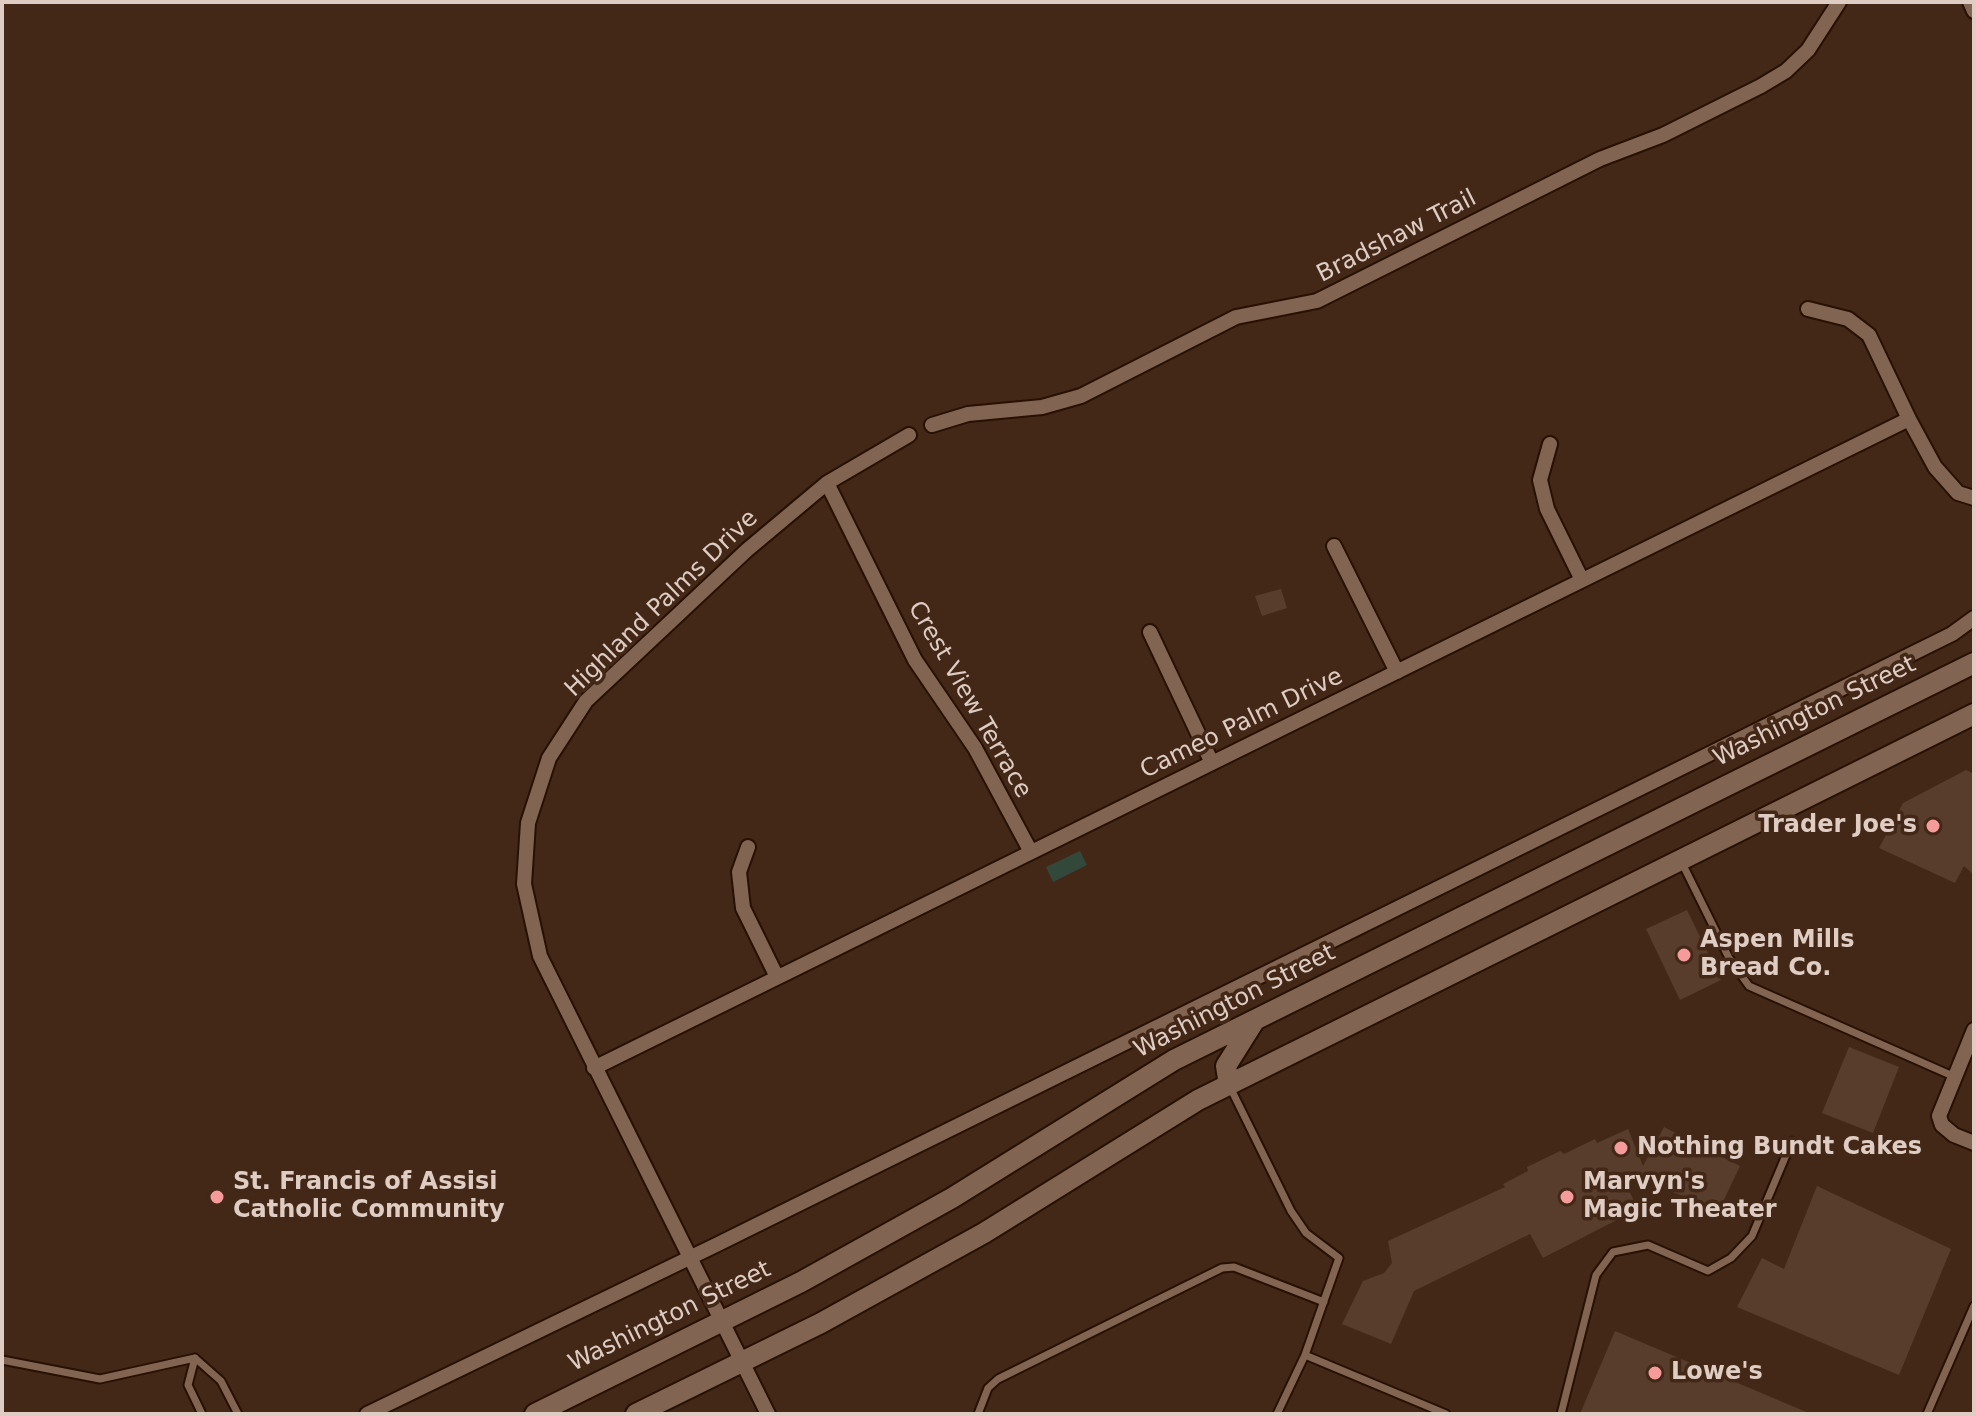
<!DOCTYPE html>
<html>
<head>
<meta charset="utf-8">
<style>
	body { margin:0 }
	#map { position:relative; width:1976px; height:1416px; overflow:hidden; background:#432818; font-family:"DejaVu Sans",sans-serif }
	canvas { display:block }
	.frame { position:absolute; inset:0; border:4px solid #dfcdc3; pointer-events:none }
</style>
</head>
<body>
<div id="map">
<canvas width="1976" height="1416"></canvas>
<div class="frame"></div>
</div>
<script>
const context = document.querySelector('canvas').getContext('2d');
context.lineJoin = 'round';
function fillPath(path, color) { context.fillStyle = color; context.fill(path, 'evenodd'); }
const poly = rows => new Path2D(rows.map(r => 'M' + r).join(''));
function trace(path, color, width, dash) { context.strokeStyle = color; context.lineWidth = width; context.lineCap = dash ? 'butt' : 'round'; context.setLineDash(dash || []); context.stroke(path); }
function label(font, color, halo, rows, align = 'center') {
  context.font = font + ' "DejaVu Sans",sans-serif'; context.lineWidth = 7; context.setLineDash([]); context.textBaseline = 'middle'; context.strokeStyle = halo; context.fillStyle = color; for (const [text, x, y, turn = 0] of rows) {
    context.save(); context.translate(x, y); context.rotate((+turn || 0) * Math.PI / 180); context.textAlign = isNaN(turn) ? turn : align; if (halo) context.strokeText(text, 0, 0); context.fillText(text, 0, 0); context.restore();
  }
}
fillPath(poly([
	[1080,851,1087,865,1053,882,1046,867]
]), '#32483a');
fillPath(poly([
	[1281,589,1287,608,1262,616,1255,596],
	[1966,770,1974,774,1974,875,1964,866,1955,883,1879,848,1903,803],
	[1687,910,1721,980,1680,1000,1646,929],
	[1849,1047,1899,1067,1873,1133,1822,1113],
	[1664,1127,1740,1166,1719,1210,1620,1172,1638,1209,1543,1258,1530,1234,1414,1291,1391,1344,1342,1324,1363,1281,1384,1273,1392,1263,1388,1241,1505,1187,1503,1184,1528,1171,1527,1167,1560,1151,1564,1154,1595,1139,1597,1143,1628,1129,1643,1166],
	[1817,1186,1951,1249,1899,1375,1737,1307,1762,1258,1784,1269],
	[1615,1331,1811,1414,1580,1414]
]), '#583c2c');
const service = poly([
	[1682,863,1729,958,1749,986,1955,1077],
	[1230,1087,1291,1211,1306,1233,1339,1258,1305,1355,1446,1414],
	[195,1358,221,1381,238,1414],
	[195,1358,188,1385,202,1414],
	[2,1360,100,1379,195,1358],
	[978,1414,988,1388,998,1379,1222,1268,1234,1267,1324,1302],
	[1277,1414,1305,1355],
	[1561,1414,1596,1275,1613,1252,1648,1245,1708,1271,1731,1258,1752,1236,1792,1141],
	[1927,1414,1974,1306]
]);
const minor = poly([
	[1970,2,1974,11],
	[1808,309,1848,319,1869,335,1909,419,1935,467,1958,493,1974,498],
	[932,425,968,414,1042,407,1081,396,1236,317,1317,301,1600,159,1663,135,1761,86,1786,71,1808,50,1839,2],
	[1550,444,1540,480,1547,509,1582,580],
	[827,483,915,660,975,748,1031,852],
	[1334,546,1397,672],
	[1150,632,1212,763],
	[748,847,739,872,743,908,777,977],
	[1974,1030,1939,1116,1942,1125,1954,1135,1974,1143],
	[594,1068,1909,419],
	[367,1414,714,1246,1952,634,1974,618],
	[768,1414,540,956,524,884,528,823,549,758,586,701,747,550,827,483,909,435]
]);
const secondary = poly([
	[1229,1085,1226,1066,1253,1023],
	[535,1414,801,1282,952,1198,1174,1060,1974,663],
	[636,1414,821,1323,984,1233,1198,1100,1974,714]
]);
trace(service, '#281002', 11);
trace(minor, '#281002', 18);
trace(secondary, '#281002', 24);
trace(service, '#826452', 7);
trace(minor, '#826452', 14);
trace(secondary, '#826452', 20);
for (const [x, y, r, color] of [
	[1933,826,8,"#f59b9b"],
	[1684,955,8,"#f59b9b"],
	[1621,1148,8,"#f59b9b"],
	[217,1197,8,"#f59b9b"],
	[1567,1197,8,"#f59b9b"],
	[1655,1373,8,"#f59b9b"]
]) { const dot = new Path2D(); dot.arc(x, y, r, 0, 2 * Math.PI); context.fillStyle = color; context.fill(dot); trace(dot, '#432818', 3); }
label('24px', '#dfcdc3', '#432818', [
	["Bradshaw Trail",1397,237,-27],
	["Highland Palms Drive",662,604,-44],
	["Crest View Terrace",969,700,60],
	["Washington Street",1815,712,-26],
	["Cameo Palm Drive",1242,724,-26],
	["Washington Street",1235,1002,-27],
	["Washington Street",670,1317,-26]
]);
label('bold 24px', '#dfcdc3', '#432818', [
	["Trader Joe's",1917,826,"right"],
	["Aspen Mills",1700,941],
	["Bread Co.",1700,969],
	["Nothing Bundt Cakes",1637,1148],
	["St. Francis of Assisi",233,1183],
	["Catholic Community",233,1211],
	["Marvyn's",1583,1183],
	["Magic Theater",1583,1211],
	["Lowe's",1671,1373]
], 'left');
</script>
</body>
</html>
